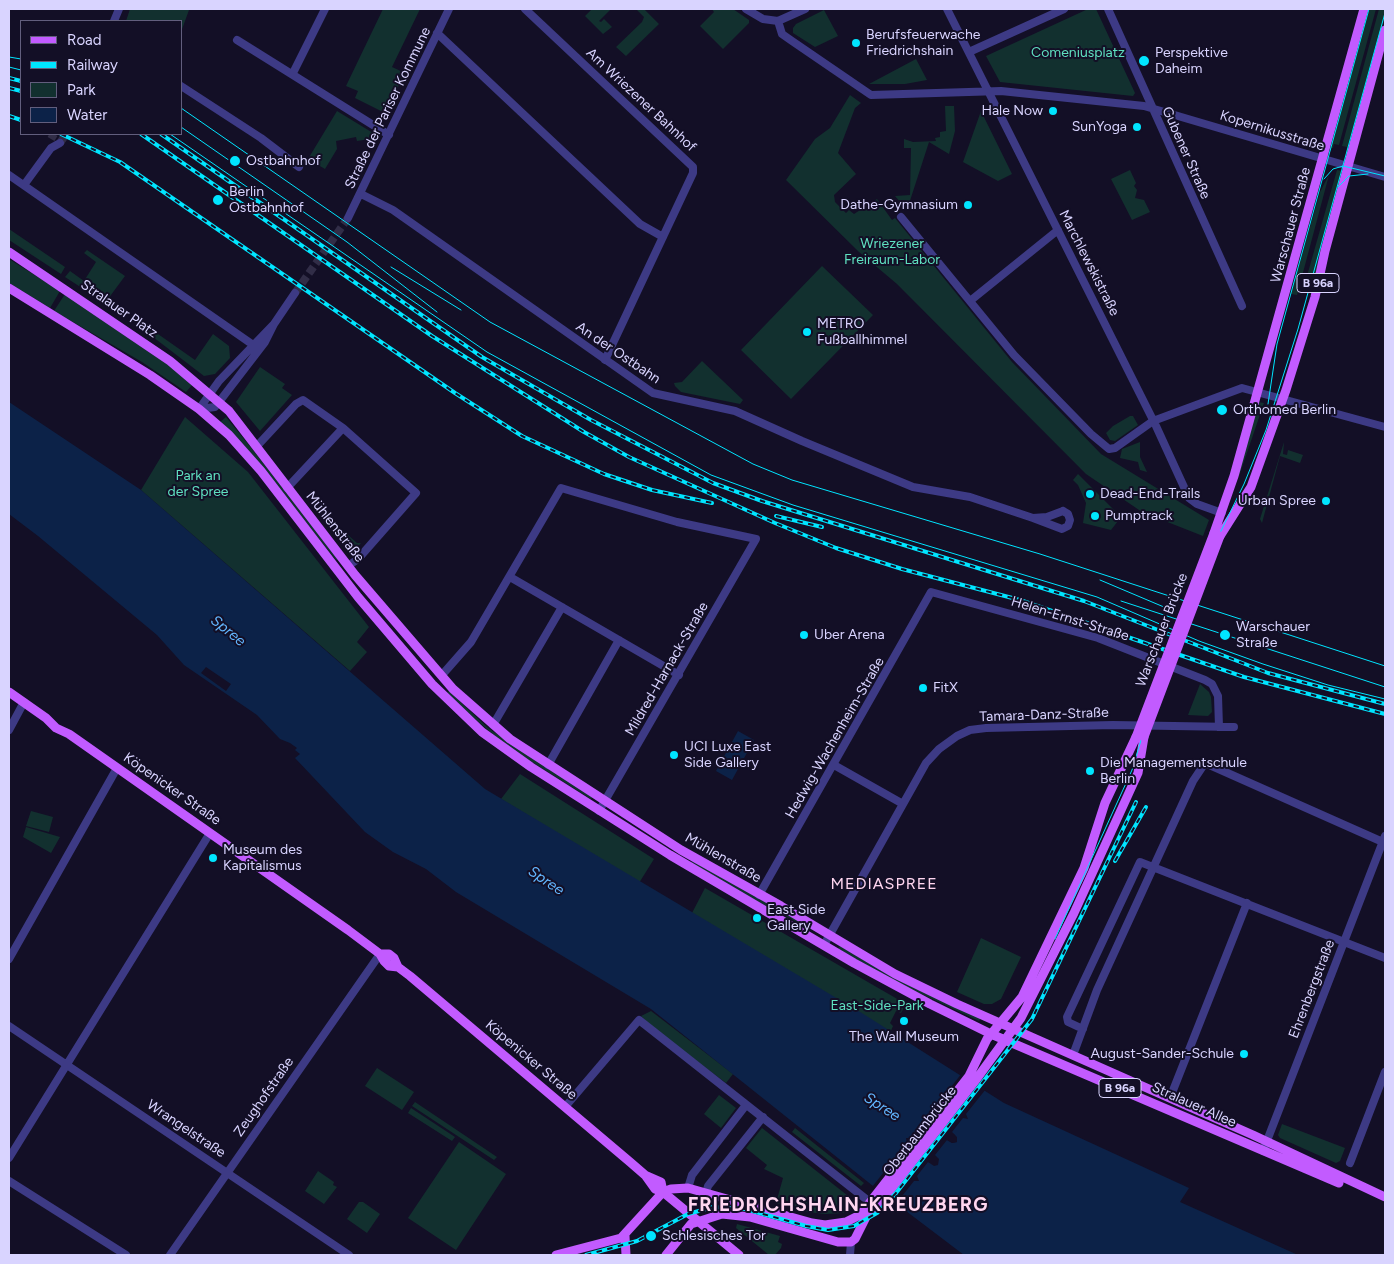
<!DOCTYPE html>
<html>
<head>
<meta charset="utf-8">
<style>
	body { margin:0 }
	#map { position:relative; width:1394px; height:1264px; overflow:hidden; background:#130f26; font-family:Figtree,sans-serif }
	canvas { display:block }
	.frame { position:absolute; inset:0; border:10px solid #d9d4ff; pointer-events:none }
	.legend { position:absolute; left:20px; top:20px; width:162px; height:115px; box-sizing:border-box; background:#130f26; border:1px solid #625e7d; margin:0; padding:6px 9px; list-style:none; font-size:15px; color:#d9d4ff }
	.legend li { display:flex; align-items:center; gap:10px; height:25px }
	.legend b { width:25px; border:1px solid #625e7d }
</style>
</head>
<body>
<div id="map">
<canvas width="1394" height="1264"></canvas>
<div class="frame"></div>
<ul class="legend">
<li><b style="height:6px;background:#c25bff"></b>Road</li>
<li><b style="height:6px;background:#00e5ff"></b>Railway</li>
<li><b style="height:14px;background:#12302f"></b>Park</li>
<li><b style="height:14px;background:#0c2248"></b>Water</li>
</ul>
</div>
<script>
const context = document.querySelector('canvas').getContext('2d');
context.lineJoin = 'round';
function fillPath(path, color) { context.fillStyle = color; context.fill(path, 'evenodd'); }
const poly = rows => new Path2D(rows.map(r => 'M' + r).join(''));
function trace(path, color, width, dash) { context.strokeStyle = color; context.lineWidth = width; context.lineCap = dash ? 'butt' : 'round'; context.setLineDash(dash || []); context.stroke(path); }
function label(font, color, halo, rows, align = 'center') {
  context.font = font + ' Figtree,sans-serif'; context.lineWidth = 4; context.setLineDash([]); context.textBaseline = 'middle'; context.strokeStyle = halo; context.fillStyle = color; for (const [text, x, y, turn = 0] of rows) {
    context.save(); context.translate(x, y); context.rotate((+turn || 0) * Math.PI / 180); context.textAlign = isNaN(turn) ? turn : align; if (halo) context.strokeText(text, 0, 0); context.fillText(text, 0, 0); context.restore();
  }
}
fillPath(poly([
	[130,9,187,9,189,10,181,32,181,21,126,21],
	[383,9,420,9,392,67,405,73,385,113,355,98,358,91,346,86],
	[592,9,611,9,599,21,601,22,604,19,612,27,603,34,585,16],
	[636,9,644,9,659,24,626,56,616,47,642,22,644,17],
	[712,9,733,9,749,20,749,23,723,49,700,26,714,12],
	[1088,9,1096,9,1135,93,1133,96,1000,82,986,56],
	[1368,9,1376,9,1339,145,1334,144,1333,148,1330,148],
	[1379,9,1385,9,1385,16,1348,152,1346,152,1347,147,1342,146],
	[824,10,838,36,815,47,793,33,793,28,796,24],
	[916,59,927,80,905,84,869,84],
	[850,95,861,103,855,108,838,153,856,174,834,195,835,202,846,213,849,210,854,214,877,199,892,220,895,218,1012,362,1101,454,1209,520,1203,536,1142,512,1086,474,897,284,859,252,786,180,815,139,830,128],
	[945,106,954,106,955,131,949,154,929,142,907,210,895,196,910,195,911,148,904,148,904,139,913,142,936,141,935,138,940,137,940,132,946,131],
	[337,111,373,133,370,139,357,141,356,137,336,141,337,149,325,169,308,159],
	[981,111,1012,174,998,181,963,162],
	[1130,170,1136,183,1134,186,1137,190,1135,198,1144,200,1150,212,1132,220,1111,179],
	[1337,170,1343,171,1315,278,1307,276],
	[1329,175,1297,295,1291,294,1320,192],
	[9,229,65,267,61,274,9,240],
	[87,250,125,276,105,303,65,277,70,271,84,281,96,262,84,253],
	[9,259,60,291,50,308,9,283],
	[822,266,873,315,791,399,741,350],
	[65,294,177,371,193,384,186,392,142,362,54,311],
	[138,320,195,360,213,334,229,346,230,358,215,374,204,376,136,324],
	[702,361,743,400,740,404,681,392,675,386,674,383,682,382],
	[260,367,285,384,282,388,292,395,260,431,236,402],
	[1258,402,1264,403,1239,476,1238,476],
	[1130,416,1133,416,1138,425,1115,441,1110,440,1106,433,1113,426],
	[185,417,248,472,369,627,357,642,367,652,350,671,141,490],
	[226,417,257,455,338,559,336,560,244,445,220,422],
	[1140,442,1140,457,1147,472,1140,470,1138,462,1120,458,1122,449],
	[1284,442,1283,454,1287,455,1288,450,1303,455,1300,463,1280,456,1262,523,1260,519],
	[1078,474,1117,513,1113,517,1118,521,1111,530,1083,523,1086,503,1078,485,1073,480],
	[328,514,329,518,357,543,361,543,353,552,350,552,323,518],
	[1200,684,1209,692,1211,697,1212,712,1208,716,1188,715],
	[449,691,488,728,592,797,591,799,508,747,446,694],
	[520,774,654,859,639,883,501,799],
	[31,811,53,817,49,832,26,826],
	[26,827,60,837,51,853,23,837],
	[692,860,745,891,813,928,812,930,753,899,691,863],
	[705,888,906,1004,901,1013,896,1011,890,1023,893,1026,890,1033,692,913],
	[981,938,1021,957,1001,999,992,1004,984,1004,957,992],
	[840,946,883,971,981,1018,979,1021,892,980,838,949],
	[651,1011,733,1074,726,1083,652,1027,641,1016],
	[377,1068,414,1092,402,1110,365,1086],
	[719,1095,736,1108,721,1128,704,1114],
	[415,1102,497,1157,494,1160,412,1106],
	[411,1108,455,1137,452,1141,408,1113],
	[1282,1124,1345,1148,1340,1161,1336,1163,1280,1138,1278,1135],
	[762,1128,857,1203,853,1208,843,1213,825,1214,808,1212,776,1203,783,1178,764,1169,767,1165,746,1148],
	[795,1128,864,1183,861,1186,792,1132],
	[459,1142,506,1174,456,1250,408,1218],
	[318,1171,334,1182,333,1185,337,1187,324,1204,305,1191],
	[359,1202,363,1202,380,1214,367,1233,347,1219],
	[737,1224,780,1236,778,1242,782,1244,781,1248,775,1255,769,1255,736,1228]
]), '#12302f');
fillPath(poly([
	[9,402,141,490,485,789,865,1015,1004,1103,1189,1188,1180,1202,1298,1255,964,1255,873,1186,651,1009,456,892,426,869,393,852,365,832,295,758,300,754,295,750,297,748,290,743,280,739,257,715,184,665,157,635,38,536,9,514],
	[930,1115,955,1135,957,1142,952,1143,947,1140,924,1121,924,1116],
	[906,1138,912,1138,935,1156,938,1165,928,1162,907,1145],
	[738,731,754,740,732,780,716,771]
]), '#0c2248');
fillPath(poly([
	[206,667,231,684,226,691,201,673],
	[962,1073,986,1089,966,1114,968,1119,963,1118,952,1132,957,1137,957,1142,952,1143,947,1140,935,1155,939,1159,938,1165,934,1166,928,1162,917,1176,919,1181,914,1181,895,1205,872,1187]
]), '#130f26');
trace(poly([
	[51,139,54,134],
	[60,143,66,134],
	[295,293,348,218]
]), '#312d47', 8, [8, 4]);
trace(poly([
	[525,9,693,167,693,173,605,360],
	[746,9,763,19,778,21,805,9],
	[947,9,1156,426,1189,498,1197,504,1222,513],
	[1108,9,1242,306],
	[114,21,119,9],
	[778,21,782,34,792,41,871,95,1001,91,1144,106,1385,177],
	[437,33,640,224,663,237],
	[237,40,389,135],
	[969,52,1064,9],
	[293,73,325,9],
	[181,86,261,138,299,167],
	[9,175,259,349],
	[24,185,51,148,60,143],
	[361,194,393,210,653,393,735,411,802,441,913,487,970,497,1033,518],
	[901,217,1014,355,1091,434,1109,449,1115,448,1153,421,1242,388,1385,427],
	[348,218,449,9],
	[970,301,1058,230],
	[199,409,215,407,219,402,265,342,274,324,295,293],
	[199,409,219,381,273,325],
	[257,446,296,404,303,400,343,428],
	[287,488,343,428,416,493,358,559,348,566],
	[1063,511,1068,514,1070,520,1068,526,1062,529,1033,518,1047,517,1063,511],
	[510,577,679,675],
	[442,675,471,642,561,488,677,522,756,539,599,811],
	[493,725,562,607],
	[9,730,24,702],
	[548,765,619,640],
	[834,765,903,804],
	[759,895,931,592,1098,638,1205,680,1212,684,1218,696,1219,727],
	[824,945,926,763,939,749,957,736,970,730,986,728,1113,725,1234,727],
	[9,959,117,768],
	[9,1026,349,1255],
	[1083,1029,1068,1022,1067,1017,1140,862,1385,958],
	[1073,1055,1097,990,1193,781,1205,763,1385,843],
	[1170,1098,1247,903],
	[565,1107,639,1020,871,1203],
	[1263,1151,1385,836],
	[9,1158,210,833],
	[1350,1163,1385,1072],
	[9,1181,126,1255],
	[688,1188,692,1175,746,1105],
	[706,1193,708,1186,763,1117],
	[170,1255,380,954],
	[850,1255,851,1242]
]), '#3d3a85', 8);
trace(poly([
	[9,252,170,361,229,411,355,575,453,689,510,739,681,850,781,906,895,974,957,1004,1253,1135,1385,1197],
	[9,288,150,375,199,409,229,435,261,471,358,597,432,684,482,732,531,767,670,855,854,963,930,1004,991,1034,1339,1183],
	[1214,533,1234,476,1364,9],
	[1220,536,1251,487,1286,390,1315,297,1325,251,1385,30],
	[9,692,46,718,56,728,69,734,348,930,380,954,384,961,389,966,398,967,410,976,630,1162,645,1175,655,1189,663,1192,739,1255],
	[380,954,389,954,394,958,398,967],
	[645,1175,661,1182,663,1192],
	[625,1236,626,1255],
	[556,1255,621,1238,663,1192,671,1189,688,1188,812,1223,825,1225,846,1222,860,1215,969,1076,987,1039,1022,997,1084,868,1105,803,1136,737],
	[666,1255,691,1224,722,1214,750,1217,838,1242,851,1242,855,1239,867,1215,885,1197,975,1081,1021,1018,1074,913,1138,773,1144,737]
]), '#c25bff', 9);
trace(poly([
	[9,57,21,59],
	[9,67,21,70],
	[181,108,490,322,753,464,792,480,1040,554,1385,666],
	[181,127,347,242,437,312],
	[170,134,487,352,711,475,793,505,1097,597,1199,641,1263,664,1328,685,1385,699],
	[1324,179,1333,169,1343,166,1385,176],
	[1338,187,1349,176,1368,174],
	[391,267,461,310],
	[1268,404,1277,344,1369,9],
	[1100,580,1171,610],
	[1121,601,1385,687],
	[1055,939,1132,770,1142,737,1219,535,1244,484,1266,430,1298,329,1385,13]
]), '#00e5ff', 1);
const rail = poly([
	[9,78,21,81],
	[9,88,21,91],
	[9,116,21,120],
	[61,134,120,162,455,393,522,436,604,474,652,490,712,503],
	[141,134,432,336,584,432,629,457,775,523,836,548,902,569,1020,600,1244,677,1385,714],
	[161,134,482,357,591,420,713,483,762,501,1084,601,1268,673,1385,704],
	[776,516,822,527],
	[1115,861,1146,807],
	[586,1255,637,1241,688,1214,713,1207,745,1209,806,1226,828,1230,854,1226,877,1213,896,1193,1032,1019,1136,802]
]);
trace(rail, '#00e5ff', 4);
trace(rail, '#130f26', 2, [5.5]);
trace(poly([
	[1136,737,1214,533],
	[1144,737,1220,536]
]), '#c25bff', 9);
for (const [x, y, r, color] of [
	[856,43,5,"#00e5ff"],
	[1144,61,6,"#00e5ff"],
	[1053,111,5,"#00e5ff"],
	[1137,127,5,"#00e5ff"],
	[235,161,6,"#00e5ff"],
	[218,200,6,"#00e5ff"],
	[968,205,5,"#00e5ff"],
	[807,332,5,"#00e5ff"],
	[1222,410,6,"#00e5ff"],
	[1090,494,5,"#00e5ff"],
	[1326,501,5,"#00e5ff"],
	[1095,516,5,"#00e5ff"],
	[804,635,5,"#00e5ff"],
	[1225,635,6,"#00e5ff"],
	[923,688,5,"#00e5ff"],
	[674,755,5,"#00e5ff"],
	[1090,771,5,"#00e5ff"],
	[213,858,5,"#00e5ff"],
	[757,918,5,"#00e5ff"],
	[904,1021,5,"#00e5ff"],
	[1244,1054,5,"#00e5ff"],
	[651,1236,6,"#00e5ff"]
]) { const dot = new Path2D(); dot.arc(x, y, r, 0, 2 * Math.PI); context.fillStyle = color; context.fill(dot); trace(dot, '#130f26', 2); }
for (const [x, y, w] of [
	[1318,283,42],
	[1120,1088,42]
]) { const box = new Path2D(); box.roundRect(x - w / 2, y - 9.5, w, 19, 4); context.fillStyle = '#130f26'; context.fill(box); trace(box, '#d9d4ff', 1); }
label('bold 12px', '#d9d4ff', null, [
	["B 96a",1318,283],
	["B 96a",1120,1088]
]);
label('14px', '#d9d4ff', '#130f26', [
	["Berufsfeuerwache",866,35],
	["Friedrichshain",866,51],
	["Perspektive",1155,53],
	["Daheim",1155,69],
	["Hale Now",1043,111,"right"],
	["SunYoga",1127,127,"right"],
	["Ostbahnhof",246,161],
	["Berlin",229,192],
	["Ostbahnhof",229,208],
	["Dathe-Gymnasium",958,205,"right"],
	["METRO",817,324],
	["Fußballhimmel",817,340],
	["Orthomed Berlin",1233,410],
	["Dead-End-Trails",1100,494],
	["Urban Spree",1316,501,"right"],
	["Pumptrack",1105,516],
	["Warschauer",1236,627],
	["Straße",1236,643],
	["Uber Arena",814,635],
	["FitX",933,688],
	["UCI Luxe East",684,747],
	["Side Gallery",684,763],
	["Die Managementschule",1100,763],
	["Berlin",1100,779],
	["Museum des",223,850],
	["Kapitalismus",223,866],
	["East Side",767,910],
	["Gallery",767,926],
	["The Wall Museum",904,1037,"center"],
	["August-Sander-Schule",1234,1054,"right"],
	["Schlesisches Tor",662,1236]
], 'left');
label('14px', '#5fe0c0', '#130f26', [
	["Comeniusplatz",1078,53],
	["Wriezener",892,244],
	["Freiraum-Labor",892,260],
	["Park an",198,476],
	["der Spree",198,492],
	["East-Side-Park",877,1006]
]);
label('14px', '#d9d4ff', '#130f26', [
	["Am Wriezener Bahnhof",641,100,43],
	["Straße der Pariser Kommune",388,108,-64],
	["Kopernikusstraße",1272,131,17],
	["Gubener Straße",1186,153,66],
	["Warschauer Straße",1291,225,-75],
	["Marchlewskistraße",1089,263,63],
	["Stralauer Platz",119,309,35],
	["An der Ostbahn",618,353,34],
	["Mühlenstraße",335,527,52],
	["Helen-Ernst-Straße",1070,619,17],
	["Warschauer Brücke",1162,630,-69],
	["Mildred-Harnack-Straße",667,669,-60],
	["Tamara-Danz-Straße",1044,715,-2],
	["Hedwig-Wachenheim-Straße",835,738,-60],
	["Köpenicker Straße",172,789,35],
	["Mühlenstraße",723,858,30],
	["Ehrenbergstraße",1312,989,-69],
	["Köpenicker Straße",531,1060,40],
	["Zeughofstraße",264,1097,-55],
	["Stralauer Allee",1194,1105,24],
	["Wrangelstraße",186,1129,34],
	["Oberbaumbrücke",920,1131,-52]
]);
label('italic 15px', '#62b6ff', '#130f26', [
	["Spree",228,631,39],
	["Spree",546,881,34],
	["Spree",882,1107,33]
]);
context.letterSpacing = '1px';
label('16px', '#ffd6f0', '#130f26', [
	["MEDIASPREE",884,884]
]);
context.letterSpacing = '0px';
context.letterSpacing = '1px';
label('bold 19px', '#ffd6f0', '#130f26', [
	["FRIEDRICHSHAIN-KREUZBERG",838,1205]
]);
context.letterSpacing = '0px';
</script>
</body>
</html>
